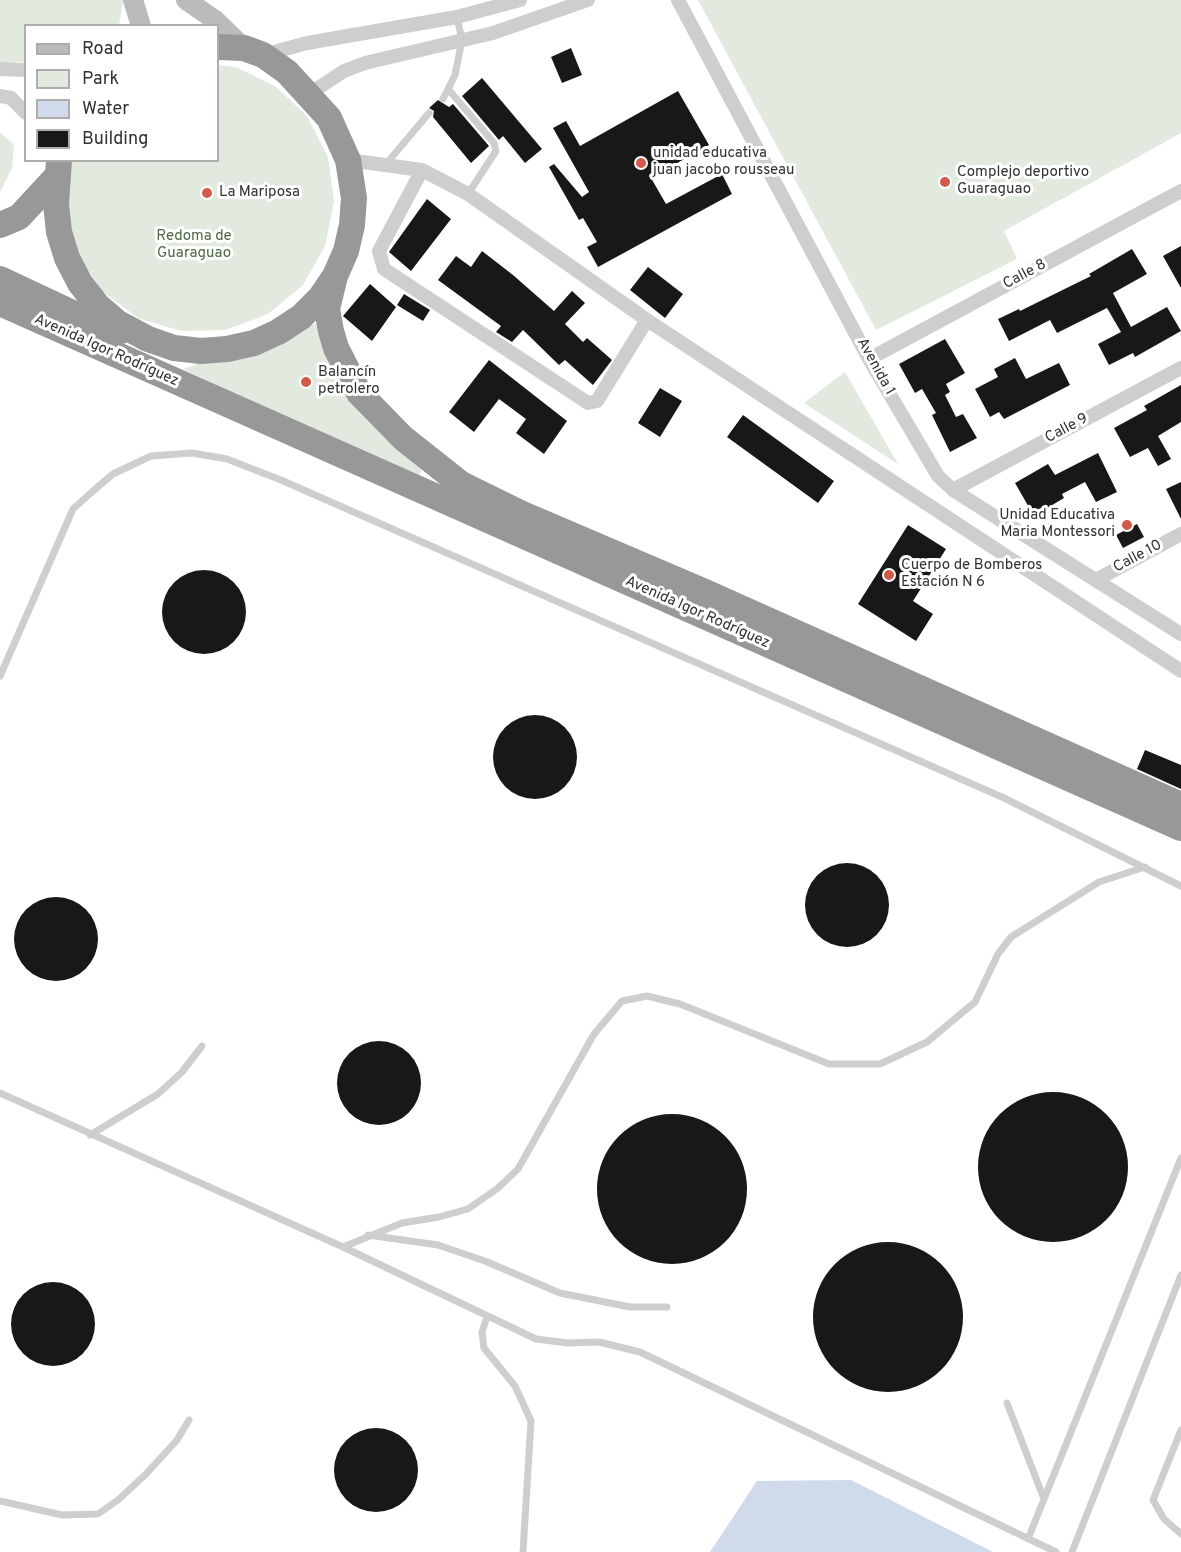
<!DOCTYPE html>
<html>
<head>
<meta charset="utf-8">
<style>
	body { margin:0 }
	#map { position:relative; width:1181px; height:1552px; overflow:hidden; background:#fff; font-family:Overpass,sans-serif }
	canvas { display:block }
	.legend { position:absolute; left:24px; top:24px; width:195px; height:138px; box-sizing:border-box; background:#fff; border:2px solid #adadad; margin:0; padding:8px 10px; list-style:none; font-size:18px; color:#313131 }
	.legend li { display:flex; align-items:center; gap:12px; height:30px }
	.legend b { width:30px; border:2px solid #adadad }
</style>
</head>
<body>
<div id="map">
<canvas width="1181" height="1552"></canvas>
<ul class="legend">
<li><b style="height:8px;background:#bbb"></b>Road</li>
<li><b style="height:16px;background:#e2e9de"></b>Park</li>
<li><b style="height:16px;background:#d0daea"></b>Water</li>
<li><b style="height:16px;background:#181818"></b>Building</li>
</ul>
</div>
<script>
const context = document.querySelector('canvas').getContext('2d');
context.lineJoin = 'round';
function fillPath(path, color) { context.fillStyle = color; context.fill(path, 'evenodd'); }
const poly = rows => new Path2D(rows.map(r => 'M' + r).join(''));
function trace(path, color, width, dash) { context.strokeStyle = color; context.lineWidth = width; context.lineCap = dash ? 'butt' : 'round'; context.setLineDash(dash || []); context.stroke(path); }
function label(font, color, halo, rows, align = 'center') {
  context.font = font + ' Overpass,sans-serif'; context.lineWidth = 6; context.setLineDash([]); context.textBaseline = 'middle'; context.strokeStyle = halo; context.fillStyle = color; for (const [text, x, y, turn = 0] of rows) {
    context.save(); context.translate(x, y); context.rotate((+turn || 0) * Math.PI / 180); context.textAlign = isNaN(turn) ? turn : align; if (halo) context.strokeText(text, 0, 0); context.fillText(text, 0, 0); context.restore();
  }
}
fillPath(poly([
	[0,0,122,0,123,1,119,25,26,26,25,62,0,63],
	[698,0,1181,0,1181,133,1004,231,1017,259,876,330],
	[218,65,236,67,275,86,307,116,328,157,334,201,325,246,303,285,268,314,226,330,181,331,138,318,102,291,77,253,65,211,70,161,218,160],
	[0,132,14,145,12,168,0,192],
	[318,323,347,399,422,470,416,481,183,369],
	[845,372,898,464,804,403]
]), '#e2e9de');
fillPath(poly([
	[851,1480,993,1552,710,1552,757,1481]
]), '#d0daea');
fillPath(poly([
	[571,48,582,75,562,83,551,57],
	[482,78,542,149,525,163,503,136,499,140,462,96],
	[678,91,709,145,651,178,666,204,722,174,732,194,598,267,587,247,597,242,583,218,579,220,549,167,554,164,582,197,589,192,553,128,566,121,580,146],
	[438,100,449,107,453,104,489,146,471,163,433,117,434,111,429,108],
	[427,199,451,219,411,271,389,252],
	[1181,246,1181,288,1163,256],
	[1132,249,1147,274,1113,293,1131,327,1167,307,1181,331,1135,357,1133,353,1109,365,1098,344,1121,332,1107,308,1057,333,1050,320,1009,341,998,319,1019,309,1020,311,1091,276,1089,274],
	[482,251,513,275,554,311,572,291,585,303,565,324,583,342,587,338,612,360,593,385,565,360,559,365,523,330,512,342,496,332,501,326,438,280,456,256,471,267],
	[648,267,683,294,665,318,630,290],
	[370,284,396,307,372,341,343,316],
	[404,294,430,310,423,321,397,305],
	[945,339,965,373,946,384,950,392,945,395,956,417,963,414,977,438,950,452,932,415,936,413,922,389,915,393,899,364],
	[1015,358,1026,379,1059,363,1070,385,1004,419,999,412,990,417,975,389,998,377,994,369],
	[489,360,567,421,544,454,516,433,526,419,499,399,474,432,449,412],
	[1181,385,1181,422,1158,436,1171,459,1158,466,1148,448,1130,457,1114,428,1147,410,1144,406],
	[660,388,682,401,660,437,638,423],
	[743,415,834,481,818,503,727,437],
	[1098,453,1117,492,1096,502,1085,482,1062,494,1064,498,1034,516,1015,483,1048,464,1055,475],
	[1181,482,1181,519,1166,489],
	[1137,524,1144,537,1123,548,1116,535],
	[908,525,946,549,913,601,933,614,916,641,858,604],
	'162 612a42 42 0 1 1 84 0a42 42 0 1 1-84 0Z',
	'493 757a42 42 0 1 1 84 0a42 42 0 1 1-84 0Z',
	[1145,750,1181,765,1181,789,1137,769],
	'805 905a42 42 0 1 1 84 0a42 42 0 1 1-84 0Z',
	'14 939a42 42 0 1 1 84 0a42 42 0 1 1-84 0Z',
	'337 1083a42 42 0 1 1 84 0a42 42 0 1 1-84 0Z',
	'978 1167a75 75 0 1 1 150 0a75 75 0 1 1-150 0Z',
	'597 1189a75 75 0 1 1 150 0a75 75 0 1 1-150 0Z',
	'813 1317a75 75 0 1 1 150 0a75 75 0 1 1-150 0Z',
	'11 1324a42 42 0 1 1 84 0a42 42 0 1 1-84 0Z',
	'334 1470a42 42 0 1 1 84 0a42 42 0 1 1-84 0Z'
]), '#181818');
trace(poly([
	[449,90,494,143,496,151,468,194],
	[443,99,455,75,462,40,457,17],
	[387,163,429,113],
	[0,676,73,509,93,491,113,474,151,456,192,453,227,459,281,480,1004,798,1181,886],
	[0,1093,343,1247,536,1339,568,1343,599,1342,640,1352,1056,1552],
	[90,1135,158,1094,182,1072,202,1046],
	[368,1235,438,1245,485,1261,560,1293,630,1307,667,1307],
	[343,1247,402,1223,439,1217,468,1209,498,1188,518,1169,594,1034,622,1001,647,996,680,1004,829,1064,880,1064,927,1042,975,1002,998,954,1011,937,1099,882,1145,867],
	[487,1317,482,1332,484,1348,515,1386,531,1421,523,1552],
	[1007,1403,1044,1499],
	[1181,1430,1153,1500,1164,1519,1181,1534],
	[0,1501,62,1515,98,1514,118,1500,146,1474,177,1440,189,1420],
	[1028,1539,1181,1158],
	[1072,1552,1181,1275]
]), '#cecece', 7);
trace(poly([
	[678,0,869,359,938,476,953,490,1181,634],
	[263,55,307,43,457,17,520,0],
	[0,69,26,70],
	[309,94,344,71,365,63,493,33,588,0],
	[0,96,11,98,26,113],
	[348,160,422,170,468,194,647,320,1181,671],
	[422,170,379,251,384,269,588,403,597,401,647,320],
	[869,359,1181,191],
	[953,490,1181,368],
	[1096,580,1181,534]
]), '#cecece', 14);
trace(poly([
	[133,0,141,26],
	[186,0,215,20,244,48]
]), '#bbb', 20);
trace(poly([
	[59,160,56,204,59,232,67,258,80,283,97,305,118,323,148,339,174,348,201,351,227,349,254,343,278,332,301,317,320,298,335,276,346,251,352,225,354,198,348,160,329,118,287,72,263,55,244,48,218,47],
	[0,225,19,217,57,176],
	[335,276,327,309,331,331,336,348,359,393,403,438,461,484,520,513,705,592,1181,805],
	[0,279,98,325,121,331],
	[0,303,1181,828]
]), '#989898', 26);
for (const [x, y, r, color] of [
	[641,163,6,"#d35a48"],
	[945,182,6,"#d35a48"],
	[207,193,6,"#d35a48"],
	[306,382,6,"#d35a48"],
	[1127,525,6,"#d35a48"],
	[889,575,6,"#d35a48"]
]) { const dot = new Path2D(); dot.arc(x, y, r, 0, 2 * Math.PI); context.fillStyle = color; context.fill(dot); trace(dot, '#fff', 2); }
label('15px', '#313131', '#fff', [
	["unidad educativa",653,154],
	["juan jacobo rousseau",653,171],
	["Complejo deportivo",957,173],
	["Guaraguao",957,190],
	["La Mariposa",219,193],
	["Balancín",318,373],
	["petrolero",318,390],
	["Unidad Educativa",1115,516,"right"],
	["Maria Montessori",1115,533,"right"],
	["Cuerpo de Bomberos",901,566],
	["Estación N 6",901,583]
], 'left');
label('15px', '#4d6943', '#fff', [
	["Redoma de",194,237],
	["Guaraguao",194,254]
]);
label('15px', '#313131', '#fff', [
	["Calle 8",1025,275,-28],
	["Avenida Igor Rodríguez",106,351,24],
	["Avenida 1",875,367,61],
	["Calle 9",1067,429,-28],
	["Calle 10",1138,557,-28],
	["Avenida Igor Rodríguez",697,613,24]
]);
</script>
</body>
</html>
